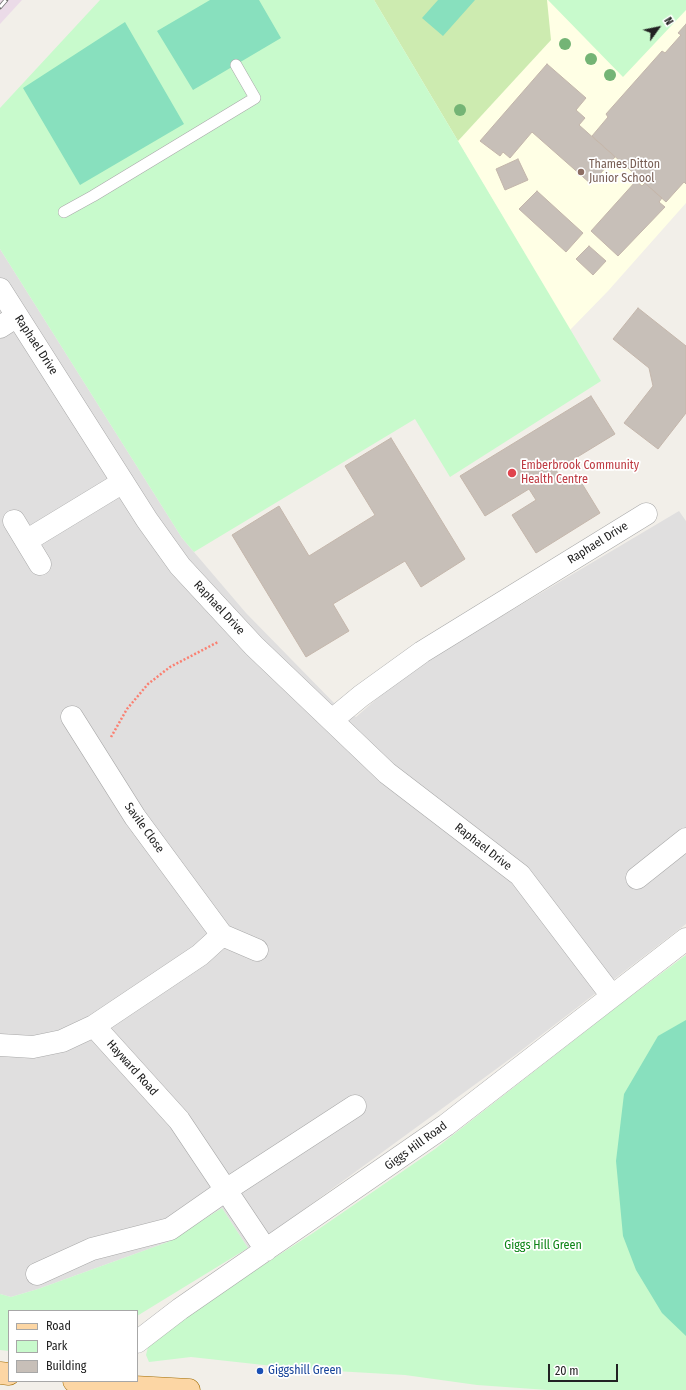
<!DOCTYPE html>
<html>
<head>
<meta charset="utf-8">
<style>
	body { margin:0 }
	#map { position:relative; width:686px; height:1390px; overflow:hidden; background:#f2efe9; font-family:"Fira Sans Condensed",sans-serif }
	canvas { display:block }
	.legend { position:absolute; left:8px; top:1310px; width:130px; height:72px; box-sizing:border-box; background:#fff; border:1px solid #a7a7a7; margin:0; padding:5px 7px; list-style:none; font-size:12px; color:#222 }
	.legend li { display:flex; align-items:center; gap:8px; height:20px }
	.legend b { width:20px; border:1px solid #a7a7a7 }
	.north { position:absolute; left:638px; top:8px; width:40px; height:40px; -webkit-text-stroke:3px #fff; paint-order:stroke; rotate:57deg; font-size:11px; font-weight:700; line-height:16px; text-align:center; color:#222 }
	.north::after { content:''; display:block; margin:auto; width:14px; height:18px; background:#222; clip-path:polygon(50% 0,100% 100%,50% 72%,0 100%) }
	.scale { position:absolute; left:548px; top:1364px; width:70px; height:18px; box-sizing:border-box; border:2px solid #222; border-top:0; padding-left:5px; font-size:12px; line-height:14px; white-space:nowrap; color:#222; -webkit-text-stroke:3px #fff; paint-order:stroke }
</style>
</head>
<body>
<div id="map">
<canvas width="686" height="1390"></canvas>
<ul class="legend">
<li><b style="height:5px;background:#fcd6a4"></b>Road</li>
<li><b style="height:11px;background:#c8facc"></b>Park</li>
<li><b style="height:11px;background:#c7bfb8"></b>Building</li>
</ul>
<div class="north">N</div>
<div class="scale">20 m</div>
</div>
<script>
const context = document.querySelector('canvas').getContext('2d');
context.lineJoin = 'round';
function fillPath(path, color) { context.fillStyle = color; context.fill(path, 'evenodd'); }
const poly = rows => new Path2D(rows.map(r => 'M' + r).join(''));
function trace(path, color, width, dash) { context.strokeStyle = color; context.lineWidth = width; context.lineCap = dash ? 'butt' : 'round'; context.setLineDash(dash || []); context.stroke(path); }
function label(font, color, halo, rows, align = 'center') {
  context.font = font + ' "Fira Sans Condensed",sans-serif'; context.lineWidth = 3.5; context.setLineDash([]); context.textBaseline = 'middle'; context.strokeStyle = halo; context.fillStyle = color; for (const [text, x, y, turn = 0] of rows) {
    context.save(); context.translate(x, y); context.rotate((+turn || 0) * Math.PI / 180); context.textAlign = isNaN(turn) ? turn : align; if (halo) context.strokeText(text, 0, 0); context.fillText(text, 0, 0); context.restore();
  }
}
fillPath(poly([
	[0,249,182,538,246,613,334,703,356,717,406,673,679,511,686,521,686,924,514,1056,284,1224,248,1248,222,1208,168,1242,38,1289,11,1297,0,1294]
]), '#e0dfdf');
fillPath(poly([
	[0,0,22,0,0,24]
]), '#ebdbe8');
fillPath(poly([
	[374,0,686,0,686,203,608,291,570,330]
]), '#ffffe5');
fillPath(poly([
	[374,0,547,0,551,40,458,141]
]), '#cdebb0');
fillPath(poly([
	[100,0,374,0,601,381,450,477,415,419,194,552,182,538,0,249,0,108],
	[548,0,686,0,686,10,623,77],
	[686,955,686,1390,548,1390,477,1385,405,1375,300,1369,191,1357,149,1362,146,1355,148,1347,167,1327,313,1233,435,1149,619,1005],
	[222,1208,248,1248,137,1316,137,1311,9,1311,9,1351,0,1350,0,1294,11,1297,38,1289,168,1242]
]), '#c8facc');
fillPath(poly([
	[210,0,259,0,281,38,193,90,157,31],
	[438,0,475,0,443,36,422,18],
	[125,22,184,124,80,185,23,88],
	[686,1020,686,1336,662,1313,636,1270,623,1236,616,1161,624,1094,658,1036]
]), '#88e0be');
const building = poly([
	[686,24,686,184,684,182,666,202,592,136,608,117,606,114,662,51,665,53,681,35,678,33,686,24],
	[547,64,586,98,576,110,585,118,579,125,615,157,591,184,532,132,510,158,503,152,500,156,480,141,547,64],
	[518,159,528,180,505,190,496,169,518,159],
	[636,181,642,186,645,183,662,198,659,202,665,207,618,256,591,231,636,181],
	[537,191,583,233,566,252,519,209,537,191],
	[589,246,606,261,593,275,576,259,589,246],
	[638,308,686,346,686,413,658,449,624,423,653,386,649,368,613,339,638,308],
	[591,396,615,434,556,470,565,484,578,477,600,513,536,553,512,515,536,500,529,489,485,516,460,476,591,396],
	[391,438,465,559,421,587,405,561,333,604,349,631,306,657,232,535,279,506,309,556,375,515,345,466,391,438]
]);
fillPath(building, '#c7bfb8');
trace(building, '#c4b6ab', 1);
const lane = poly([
	[64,212,93,196,255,98,236,65]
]);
const street = poly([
	[0,289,147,520,180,566,254,646,387,773,520,875,612,996],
	[0,327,17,316],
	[14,521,40,564],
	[26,541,123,482],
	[72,717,135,817,222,935,257,950],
	[332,720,361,696,422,652,646,514],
	[637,878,686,839],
	[94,1026,200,955,222,935],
	[0,1045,33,1047,62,1041,94,1026,179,1120,266,1250],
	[37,1274,92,1249,170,1229,226,1190,355,1106],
	[137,1342,180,1309,446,1125,686,939]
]);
const primary = poly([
	[0,1373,9,1374],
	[74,1381,116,1386,189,1390]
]);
trace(lane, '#a9a9a9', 12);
trace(street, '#a9a9a9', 23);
trace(primary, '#a06b00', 23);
trace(poly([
	[111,737,127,709,148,684,170,667,218,642]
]), '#fa8072', 2.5, [2, 2]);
trace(lane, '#fff', 11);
trace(street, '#fff', 22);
trace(primary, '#fcd6a4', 22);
const rail = poly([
	[0,7,6,0]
]);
trace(rail, '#707070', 4.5);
trace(rail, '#fff', 3, [9]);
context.fillStyle = '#74b475';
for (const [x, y] of [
	[565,44],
	[591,59],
	[610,75],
	[460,110]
]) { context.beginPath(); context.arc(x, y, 6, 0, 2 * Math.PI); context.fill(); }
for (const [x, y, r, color] of [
	[581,172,4,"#8d6e63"],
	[512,473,5,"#e0444e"],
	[260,1371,4,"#1a4fb4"]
]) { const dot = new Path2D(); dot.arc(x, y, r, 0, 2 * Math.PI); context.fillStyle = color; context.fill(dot); trace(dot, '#fff', 1.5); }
label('12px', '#785e54', '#fff', [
	["Thames Ditton",589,165],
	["Junior School",589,179]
], 'left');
label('12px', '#222', '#fff', [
	["Raphael Drive",36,345,57],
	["Raphael Drive",598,543,-32],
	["Raphael Drive",219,608,47],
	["Savile Close",144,828,54],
	["Raphael Drive",483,847,38],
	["Hayward Road",132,1068,48],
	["Giggs Hill Road",416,1146,-36]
]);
label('12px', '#be3a42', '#fff', [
	["Emberbrook Community",521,466],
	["Health Centre",521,480]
], 'left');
label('12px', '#0c8416', '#fff', [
	["Giggs Hill Green",543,1246]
]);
label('12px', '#164399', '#fff', [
	["Giggshill Green",268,1371]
], 'left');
</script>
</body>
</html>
